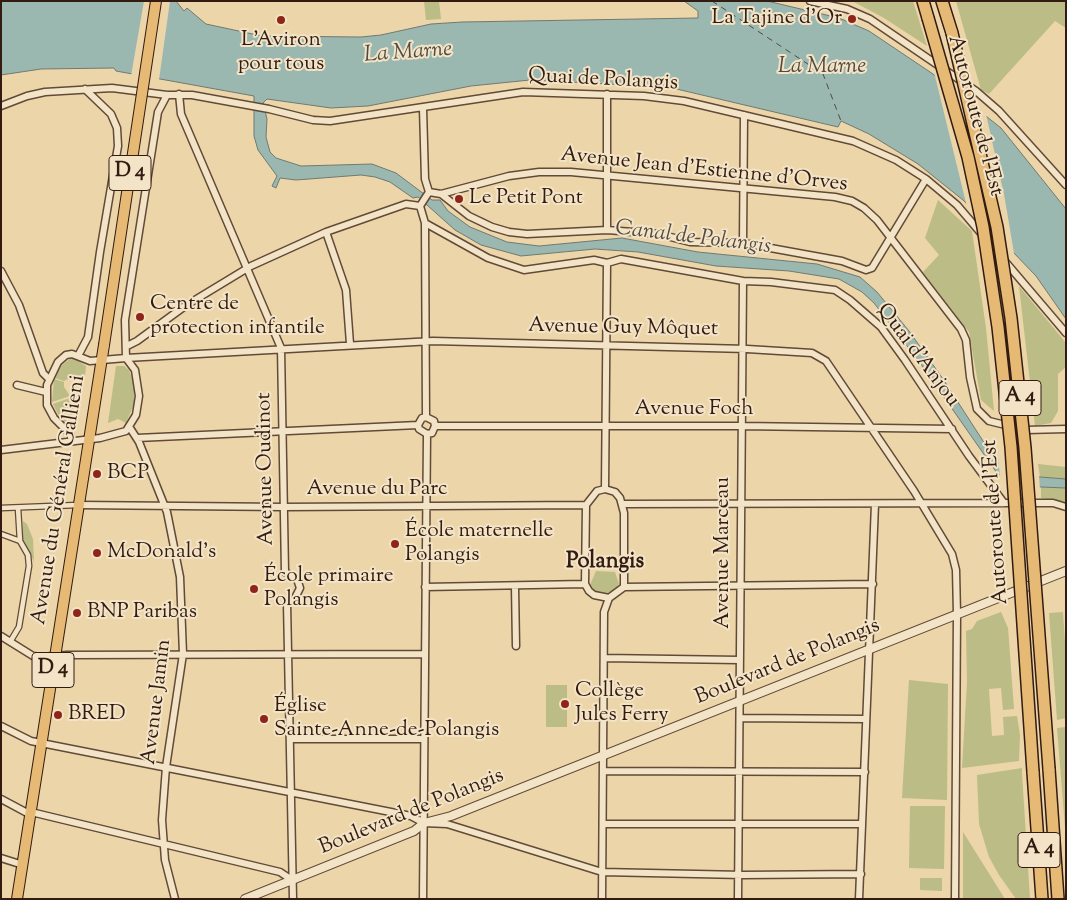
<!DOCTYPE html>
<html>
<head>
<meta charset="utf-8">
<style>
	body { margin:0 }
	#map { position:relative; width:1067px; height:900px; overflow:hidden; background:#ecd5a9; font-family:"Sorts Mill Goudy",serif }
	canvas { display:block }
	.frame { position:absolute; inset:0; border:2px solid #331b11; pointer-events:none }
</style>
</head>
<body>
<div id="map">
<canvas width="1067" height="900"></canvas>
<div class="frame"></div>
</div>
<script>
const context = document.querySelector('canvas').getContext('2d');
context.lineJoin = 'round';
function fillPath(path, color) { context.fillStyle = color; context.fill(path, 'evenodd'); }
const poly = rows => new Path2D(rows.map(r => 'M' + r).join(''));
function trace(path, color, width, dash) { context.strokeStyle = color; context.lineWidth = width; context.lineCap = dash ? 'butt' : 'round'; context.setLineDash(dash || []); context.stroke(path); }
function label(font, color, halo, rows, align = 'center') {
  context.font = font + ' "Sorts Mill Goudy",serif'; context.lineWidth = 4; context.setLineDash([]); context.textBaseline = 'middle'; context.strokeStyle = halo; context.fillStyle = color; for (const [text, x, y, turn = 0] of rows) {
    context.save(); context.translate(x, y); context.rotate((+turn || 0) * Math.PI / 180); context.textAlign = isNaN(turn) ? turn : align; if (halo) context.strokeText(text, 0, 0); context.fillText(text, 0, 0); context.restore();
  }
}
fillPath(poly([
	[424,1,439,1,441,19,426,20],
	[852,1,913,1,927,46,884,18],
	[956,1,1066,1,1066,28,1055,21,989,94,981,90],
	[938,200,972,231,986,328,994,411,981,400,969,332,923,272,939,255,925,238],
	[1019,286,1066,343,1066,367,1058,374,1058,411,1051,423,1035,426],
	[72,357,86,366,85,377,70,378,64,381,55,378,61,366],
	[116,366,124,366,129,370,134,384,134,404,126,423,118,419,108,423],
	[54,379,64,382,64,387,70,396,52,402],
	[70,398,75,403,69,427,59,416,53,404],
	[1038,464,1066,467,1066,479,1040,477],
	[1041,487,1066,488,1066,502,1041,498],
	[23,521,27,524,33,539,34,562,22,538],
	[596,571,615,572,619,584,616,589,603,595,595,592,590,585],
	[1001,612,1008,628,1014,709,1003,710,1001,688,989,689,992,736,1004,735,1003,717,1017,716,1020,735,1019,761,962,768,967,682,966,631,972,629,977,621],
	[1063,612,1066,657,1066,718,1057,720,1049,613],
	[909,680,948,684,947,800,902,798],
	[546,685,567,685,567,727,546,727],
	[1066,727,1066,840,1057,728],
	[1022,768,1022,773,1030,899,1016,899,999,875,989,857,979,824,977,775],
	[910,806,945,806,944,869,909,868],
	[963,832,1005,899,963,899],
	[920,878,942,878,942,891,920,890]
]), '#bbbc86');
const water = poly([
	[1,1,176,1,184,11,187,8,206,24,262,36,361,37,381,35,431,24,462,22,698,18,698,11,684,1,767,1,839,18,869,31,933,74,1001,128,1066,209,1066,319,1036,276,963,200,918,164,869,134,841,121,838,127,668,87,530,80,471,86,368,106,331,108,267,99,263,103,267,119,266,137,270,152,276,158,301,166,372,164,396,173,432,200,440,200,448,211,470,227,507,242,539,246,622,238,698,252,817,264,860,277,877,292,909,331,943,379,985,444,1007,468,1040,477,1066,479,1066,488,1041,487,1006,479,997,473,918,360,874,303,862,292,839,279,789,271,716,266,638,252,595,249,521,256,481,245,455,230,418,197,413,198,390,182,375,177,361,175,296,180,280,178,276,188,272,186,277,176,258,150,254,136,254,96,116,71,114,68,41,69,1,75,1,1]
]);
fillPath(water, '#9ab7b0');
trace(water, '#717970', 1);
fillPath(poly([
	[144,1,170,1,159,80,131,76],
	[934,72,986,114,1004,194,1015,259,967,207],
	[998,455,1008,466,1039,475,1040,490,1000,478]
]), '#ecd5a9');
trace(poly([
	[712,1,823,74,841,121]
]), '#524a41', 1, [6, 5]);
const pedestrian = poly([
	[1,508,78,505],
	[1,534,20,541],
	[10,642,19,627,29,566,28,555,20,541,18,508]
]);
const minor = poly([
	[810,1,847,9,870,19,976,91,999,111,1066,185],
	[179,94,181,114,281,348,285,572,297,579,300,588,294,600,287,603,293,899],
	[167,95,158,112,125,320,126,358,433,341,747,349,812,353,826,361,914,491,952,554,956,570,957,614,955,899],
	[1,106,27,96,45,92,112,88,167,95,192,95,269,109,313,120,330,121,523,92,644,96,684,101,853,141,896,160,926,179,957,205,1066,333],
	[423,108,425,179,429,192],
	[429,192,441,194,509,176,539,172,571,172,835,197,852,201,864,208,877,220,961,329,966,340,970,377,977,409,989,421,1026,430,1066,429],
	[441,194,469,216,492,227,509,232,527,234,607,230,659,234,690,242,743,243,842,261,866,270,872,268,926,179],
	[420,206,425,223,426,417],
	[420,206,429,192],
	[425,223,488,258,524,270,594,260,607,263,621,259,743,281,771,282,835,290,850,300,881,327,905,360,969,456,1004,503],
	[607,230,607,94],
	[326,232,346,290,350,344],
	[743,243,744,115],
	[1,271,19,305,43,373,49,379],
	[127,346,137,341,185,306,251,266,326,232,406,204,420,206],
	[78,356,88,337,100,252,118,146,117,128,111,114,85,89],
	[17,385,46,392],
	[418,425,422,418,426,417,434,421,435,426],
	[418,425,419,429,427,434,432,433,435,426],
	[435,426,741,426,952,429],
	[130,428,139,442,167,512,180,577,183,654,166,767,162,820,165,860,175,899],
	[137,438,418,425],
	[1,450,100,438,126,431,136,415,139,396,135,370,126,358,90,361,72,354,66,355,58,362,47,385,47,405,54,418,70,434,72,441],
	[605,489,615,492,620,498,624,513,624,587,609,598,594,595,589,591,585,584,586,505,597,491,605,489],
	[605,489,607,263],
	[624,504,1004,503,1053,503,1066,507],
	[78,505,284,507,586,505],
	[515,586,516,646],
	[425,587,585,584],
	[624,587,873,584],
	[1,636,33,656,41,657,67,655,425,654],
	[604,658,739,660],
	[740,718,866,719],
	[1,726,31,741,411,816,424,823,447,824,602,872,743,875,861,874],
	[290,739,424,739],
	[603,771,865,772],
	[1,799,31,815],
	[31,812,280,872,292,880],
	[603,824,862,824],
	[1,858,23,865],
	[423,899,427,434],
	[602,899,604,612,609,598],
	[738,899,743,281],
	[859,899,875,504]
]);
const tertiary = poly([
	[245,899,414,831,424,823,451,816,1066,571]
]);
const primary = poly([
	[17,899,104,345]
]);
const motorway = poly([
	[923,1,928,18],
	[942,1,952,33],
	[1049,769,1058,899],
	[1033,772,1042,899]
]);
trace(pedestrian, '#614a37', 7);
trace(minor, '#614a37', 9);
trace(tertiary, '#614a37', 10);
trace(primary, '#331b11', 12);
trace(motorway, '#331b11', 14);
trace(pedestrian, '#f3e4c7', 4.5);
trace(minor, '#f3e4c7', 6);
trace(tertiary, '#f3e4c7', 8);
trace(primary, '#e6ba74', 10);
trace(motorway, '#e6ba74', 11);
const primaryBridge = poly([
	[104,345,156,1]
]);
const motorwayBridge = poly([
	[928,18,968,157,983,227,998,327,1011,447,1033,772],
	[952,33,997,227,1011,318,1025,448,1049,769]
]);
trace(primaryBridge, '#331b11', 12, []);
trace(motorwayBridge, '#331b11', 14, []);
trace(primaryBridge, '#e6ba74', 10);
trace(motorwayBridge, '#e6ba74', 11);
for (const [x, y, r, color] of [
	[852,19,5,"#8f2418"],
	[281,20,5,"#8f2418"],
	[459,199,5,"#8f2418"],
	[140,317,5,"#8f2418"],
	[97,474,5,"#8f2418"],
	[395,544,5,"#8f2418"],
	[97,553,5,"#8f2418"],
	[254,589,5,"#8f2418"],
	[77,613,5,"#8f2418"],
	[565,704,5,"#8f2418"],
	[58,715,5,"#8f2418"],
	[264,719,5,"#8f2418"]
]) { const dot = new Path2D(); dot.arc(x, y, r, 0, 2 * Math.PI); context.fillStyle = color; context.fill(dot); trace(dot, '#f3e4c7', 2); }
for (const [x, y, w] of [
	[130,173,42],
	[1020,398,42],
	[53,670,42],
	[1039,850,42]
]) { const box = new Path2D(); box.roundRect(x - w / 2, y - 17.5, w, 35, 4); context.fillStyle = '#f3e4c7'; context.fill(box); trace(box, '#331b11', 1); }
label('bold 20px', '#331b11', null, [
	["D 4",130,173],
	["A 4",1020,398],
	["D 4",53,670],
	["A 4",1039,850]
]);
label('21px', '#331b11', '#f3e4c7', [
	["La Tajine d'Or",842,19,"right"],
	["L'Aviron",281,41,"center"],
	["pour tous",281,65,"center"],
	["Le Petit Pont",469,199],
	["Centre de",150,305],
	["protection infantile",150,329],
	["BCP",107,474],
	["École maternelle",405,532],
	["Polangis",405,556],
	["McDonald's",107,553],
	["École primaire",264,577],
	["Polangis",264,601],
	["BNP Paribas",87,613],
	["Collège",575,692],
	["Jules Ferry",575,716],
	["Église",274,707],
	["Sainte-Anne-de-Polangis",274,731],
	["BRED",68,715]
], 'left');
label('21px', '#331b11', '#f3e4c7', [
	["Quai de Polangis",603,81,3],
	["Autoroute de l’Est",974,116,75],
	["Avenue Jean d'Estienne d'Orves",704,171,6],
	["Avenue Guy Môquet",623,329,1],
	["Quai d'Anjou",917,356,53],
	["Avenue Foch",694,410],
	["Avenue Oudinot",267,469,-91],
	["Avenue du Parc",377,490],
	["Avenue du Général Gallieni",60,500,-81],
	["Autoroute de l’Est",997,522,-94],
	["Avenue Marceau",724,553,-90],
	["Boulevard de Polangis",788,663,-22],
	["Avenue Jamin",158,702,-83],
	["Boulevard de Polangis",412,813,-22]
]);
label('italic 22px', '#524a41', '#f3e4c7', [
	["La Marne",408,54,-4],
	["La Marne",822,68],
	["Canal de Polangis",693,239,7]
]);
label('bold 22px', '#331b11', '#f3e4c7', [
	["Polangis",605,563]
]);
</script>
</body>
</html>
